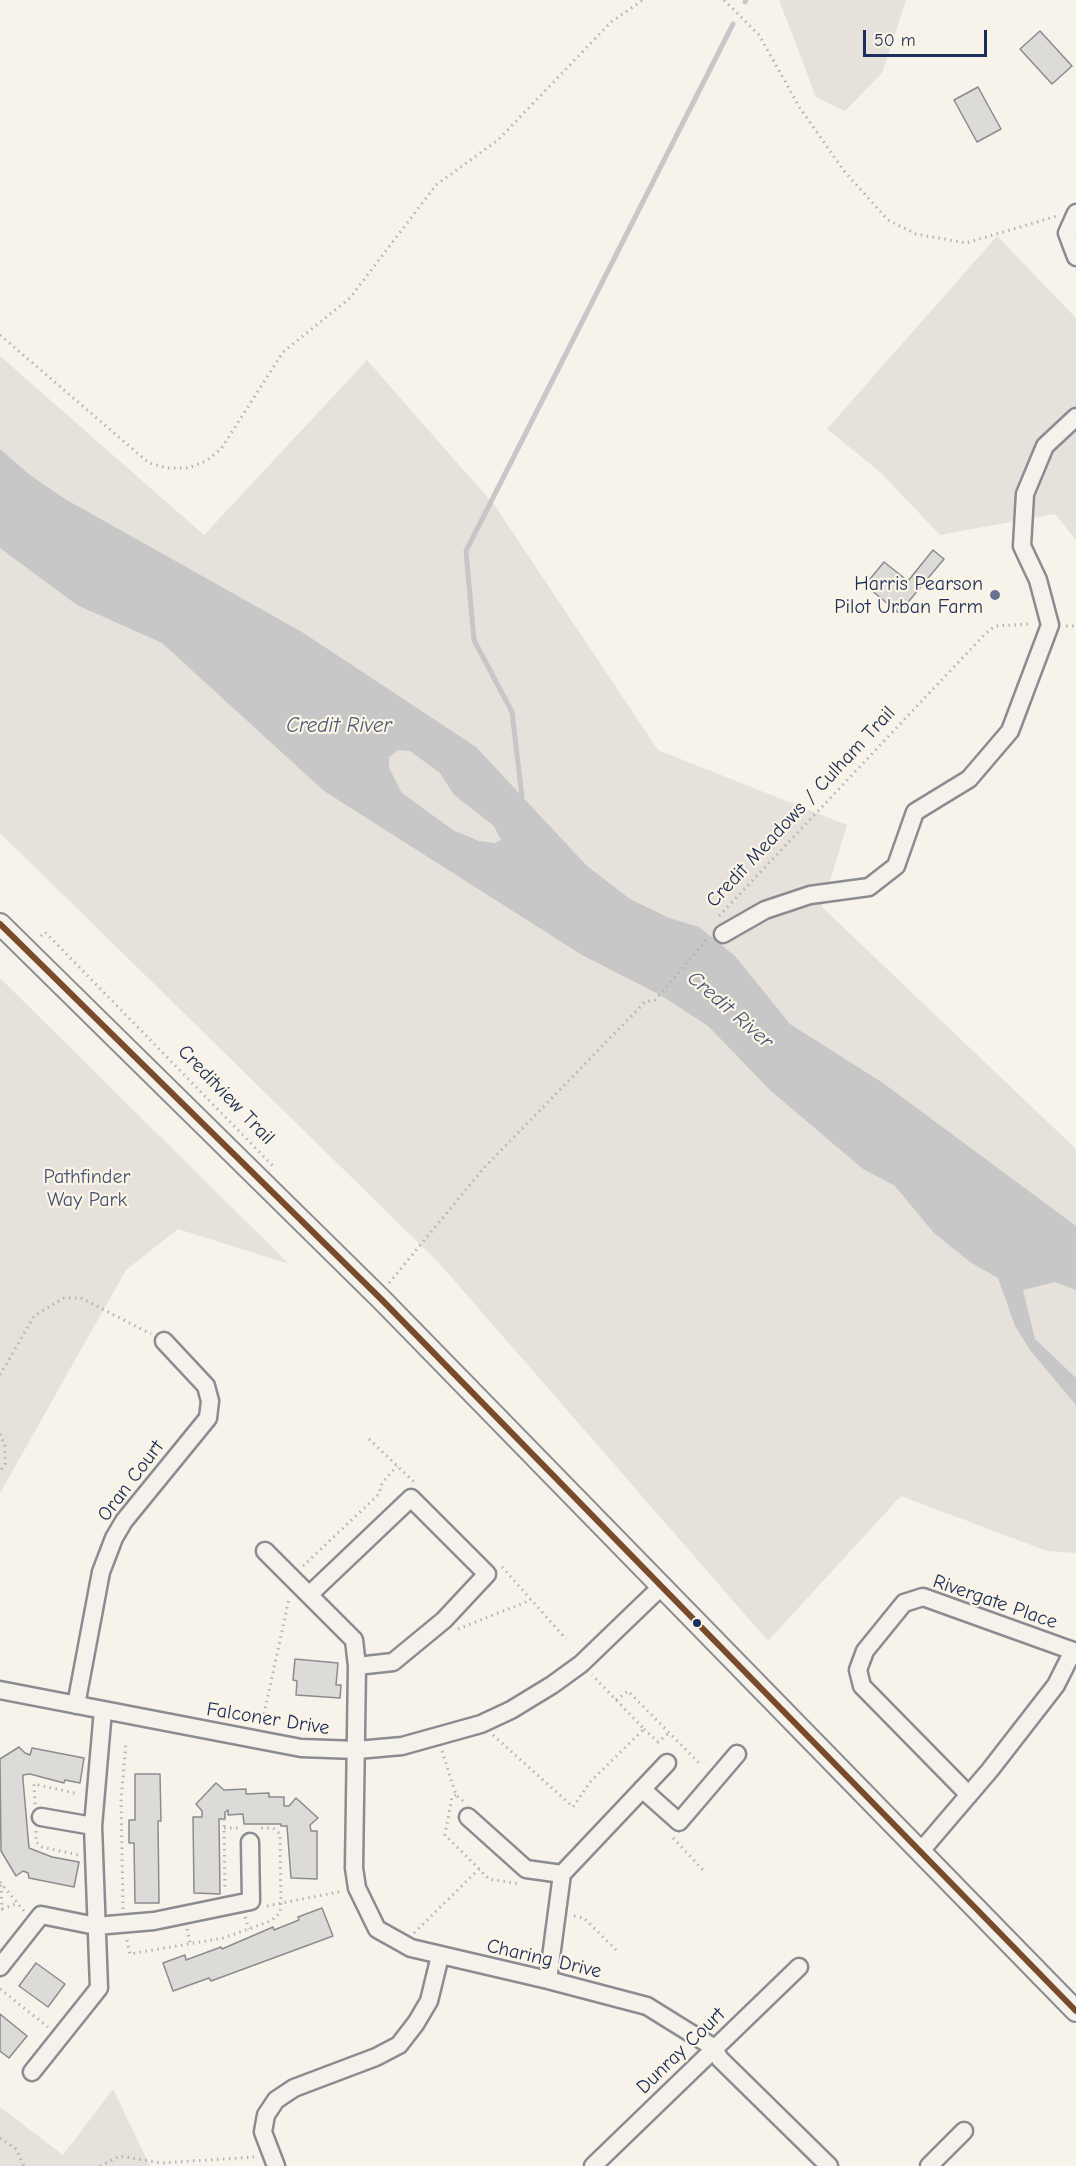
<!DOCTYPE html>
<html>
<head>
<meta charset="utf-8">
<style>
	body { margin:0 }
	#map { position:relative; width:1076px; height:2166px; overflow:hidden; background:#f7f3ea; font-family:"Comic Neue",sans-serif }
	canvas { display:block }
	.scale { position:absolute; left:863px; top:30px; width:124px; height:27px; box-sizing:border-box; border:3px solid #1b2f5e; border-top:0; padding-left:8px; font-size:18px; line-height:21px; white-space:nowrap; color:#1b2f5e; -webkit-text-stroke:4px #fcf5e5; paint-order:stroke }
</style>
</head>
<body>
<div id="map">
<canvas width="1076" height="2166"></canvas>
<div class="scale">50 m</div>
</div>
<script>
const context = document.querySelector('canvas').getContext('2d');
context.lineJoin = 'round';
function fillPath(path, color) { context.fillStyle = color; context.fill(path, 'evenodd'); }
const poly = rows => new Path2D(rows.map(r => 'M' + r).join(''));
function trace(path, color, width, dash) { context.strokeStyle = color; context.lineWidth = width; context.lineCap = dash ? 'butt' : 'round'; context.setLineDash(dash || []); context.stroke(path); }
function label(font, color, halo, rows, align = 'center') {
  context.font = font + ' "Comic Neue",sans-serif'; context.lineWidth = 4.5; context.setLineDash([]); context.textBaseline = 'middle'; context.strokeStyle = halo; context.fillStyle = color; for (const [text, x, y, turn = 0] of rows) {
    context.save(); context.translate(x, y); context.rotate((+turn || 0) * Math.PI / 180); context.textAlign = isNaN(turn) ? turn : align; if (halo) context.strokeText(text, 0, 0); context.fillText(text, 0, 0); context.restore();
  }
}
fillPath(poly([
	[779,0,906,0,882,73,845,111,816,97],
	[997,236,1076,318,1076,540,1055,514,940,535,880,472,827,429],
	[0,356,204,535,367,360,495,506,658,750,847,825,822,907,1076,1149,1076,1553,1047,1551,901,1496,768,1641,439,1263,0,833],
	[0,978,289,1264,178,1229,126,1270,0,1493],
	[113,2089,150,2166,0,2166,0,2107,63,2155]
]), '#e6e2db');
fillPath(poly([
	[0,449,30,475,65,499,302,632,476,747,587,866,630,899,669,918,699,927,735,956,790,1024,883,1083,1076,1226,1076,1290,1055,1282,1023,1290,1035,1339,1076,1378,1076,1405,1030,1350,1015,1326,998,1278,970,1262,934,1233,895,1186,863,1169,771,1091,708,1026,662,996,582,955,324,791,162,643,77,605,0,548],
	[398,750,410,751,440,773,454,795,494,826,501,840,495,843,479,841,453,830,402,793,389,768,389,757]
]), '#c7c7c7');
trace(poly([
	[745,2,746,0],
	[522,797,512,712,474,640,466,551,733,24]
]), '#c7c7c7', 5);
const building = poly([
	[1040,31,1072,66,1052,84,1020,49,1040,31],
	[978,87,1001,129,977,142,954,100,978,87],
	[933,550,944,559,899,613,865,585,884,562,908,581,933,550],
	[295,1659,338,1663,336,1685,341,1685,340,1698,296,1695,297,1681,293,1680,295,1659],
	[19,1747,25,1753,30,1755,32,1748,84,1758,80,1783,65,1780,64,1783,30,1774,23,1775,23,1780,29,1848,52,1857,79,1862,74,1887,29,1878,28,1873,23,1871,16,1876,1,1851,0,1759,19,1747],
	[135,1774,160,1774,161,1821,158,1821,159,1903,135,1903,134,1843,129,1843,129,1820,135,1820,135,1774],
	[216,1783,224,1790,246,1789,246,1794,269,1793,269,1797,284,1797,284,1806,289,1806,296,1798,318,1818,310,1825,311,1831,317,1831,317,1879,291,1878,287,1826,281,1826,281,1824,244,1824,243,1814,228,1815,228,1810,225,1812,225,1819,219,1819,220,1894,194,1893,193,1817,202,1817,202,1811,196,1804,216,1783],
	[322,1908,333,1936,211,1981,209,1978,173,1991,163,1963,185,1955,186,1960,221,1947,222,1949,273,1927,274,1930,299,1920,298,1917,322,1908],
	[36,1963,65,1984,48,2007,19,1986,36,1963],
	[0,2014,27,2036,9,2058,0,2051,0,2014]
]);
fillPath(building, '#dddbd7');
trace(building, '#8a8c91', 1.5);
const minor = poly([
	[1076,213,1067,233,1076,257],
	[723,934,765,910,810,895,869,887,896,866,915,812,969,779,1010,731,1050,625,1038,580,1022,546,1025,494,1045,446,1076,417],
	[265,1551,354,1640,357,1666,354,1868,357,1888,377,1929,411,1948,548,1980,647,2006,713,2047,720,2059,829,2166],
	[310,1594,411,1498,487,1574,444,1620,393,1662,357,1666],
	[0,1690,301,1748,357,1750,402,1746,481,1724,511,1710,552,1685,581,1664,662,1586],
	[76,1705,101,1572,114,1538,124,1521,208,1418,210,1401,206,1386,164,1341],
	[642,1789,679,1822,737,1754],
	[969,1795,862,1686,858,1670,865,1651,904,1603,923,1597,1076,1652],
	[41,1817,93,1826],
	[468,1817,526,1869,562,1874],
	[920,1852,990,1770,1056,1685,1073,1651],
	[0,1967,41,1915,96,1926,154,1921,251,1901,250,1842],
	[548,1980,562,1874,667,1763],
	[32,2072,99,1988,93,1826,103,1710],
	[276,2166,263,2132,266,2115,276,2100,294,2088,376,2057,399,2045,416,2023,429,2001,440,1956],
	[593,2166,799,1967],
	[929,2166,964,2131]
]);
const major = poly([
	[0,924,382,1300,1076,2011]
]);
trace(minor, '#8a8c91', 21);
trace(major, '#8a8c91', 24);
trace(poly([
	[724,0,759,35,800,108,844,171,888,220,916,234,966,243,1057,216],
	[0,335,149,463,168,468,188,468,206,461,221,449,283,352,350,298,436,185,498,140,611,22,643,0],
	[1066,626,1076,626],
	[719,916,985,634,995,626,1032,624],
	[41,936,45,932,275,1168],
	[389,1283,483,1169,645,1002,655,1000,705,942,707,936],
	[0,1375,34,1316,64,1298,81,1298,151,1334],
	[0,1434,5,1445,5,1464,0,1472],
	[369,1439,414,1482],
	[303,1566,379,1494,382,1483,397,1466],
	[502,1567,566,1639],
	[458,1629,531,1600],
	[616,1700,628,1691,699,1763],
	[264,1714,289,1599],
	[644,1729,658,1742,669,1733],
	[493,1735,573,1807,590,1782,644,1729,592,1675],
	[442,1751,456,1795,464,1802],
	[456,1795,452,1797,445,1835,489,1879,520,1884],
	[35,1804,34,1784,79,1794],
	[224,1819,225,1890],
	[224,1828,240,1828],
	[36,1831,36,1842,42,1847,79,1855],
	[673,1838,704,1871],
	[0,1882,24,1911],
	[1,1885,2,1909,18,1903],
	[267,1906,343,1891],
	[123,1909,121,1801,126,1743],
	[574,1916,584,1918,619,1953],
	[245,1917,249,1929],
	[187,1929,190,1943],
	[414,1933,479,1869],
	[127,1940,130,1954,223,1938,271,1921,280,1913,281,1903,280,1834,273,1828,259,1828],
	[0,1989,48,2027],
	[0,2138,16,2149,24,2166],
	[100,2166,120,2156,161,2163,254,2157]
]), '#b2b3b4', 3, [1.5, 4.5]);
trace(minor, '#f5f2ec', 16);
trace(major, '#f5f2ec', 20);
trace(poly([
	[0,924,382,1300,1076,2011]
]), '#7a4b2a', 6);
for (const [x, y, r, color] of [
	[995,595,6,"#68748f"],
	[697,1623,5,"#1b2f5e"]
]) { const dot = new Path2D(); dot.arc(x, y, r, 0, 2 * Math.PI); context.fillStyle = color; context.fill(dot); trace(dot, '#fcf5e5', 2); }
label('20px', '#1b2f5e', '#fcf5e5', [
	["Harris Pearson",983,584],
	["Pilot Urban Farm",983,607]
], 'right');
label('20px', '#1b2f5e', '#fcf5e5', [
	["Credit Meadows / Culham Trail",801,807,-47],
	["Creditview Trail",226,1095,46],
	["Oran Court",131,1481,-53],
	["Rivergate Place",995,1602,19],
	["Falconer Drive",268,1719,9],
	["Charing Drive",544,1959,13],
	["Dunray Court",681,2051,-44]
]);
label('20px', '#425176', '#fcf5e5', [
	["Pathfinder",87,1177],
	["Way Park",87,1200]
]);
label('italic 21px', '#485779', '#fcf5e5', [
	["Credit River",339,726],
	["Credit River",730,1010,41]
]);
</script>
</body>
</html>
